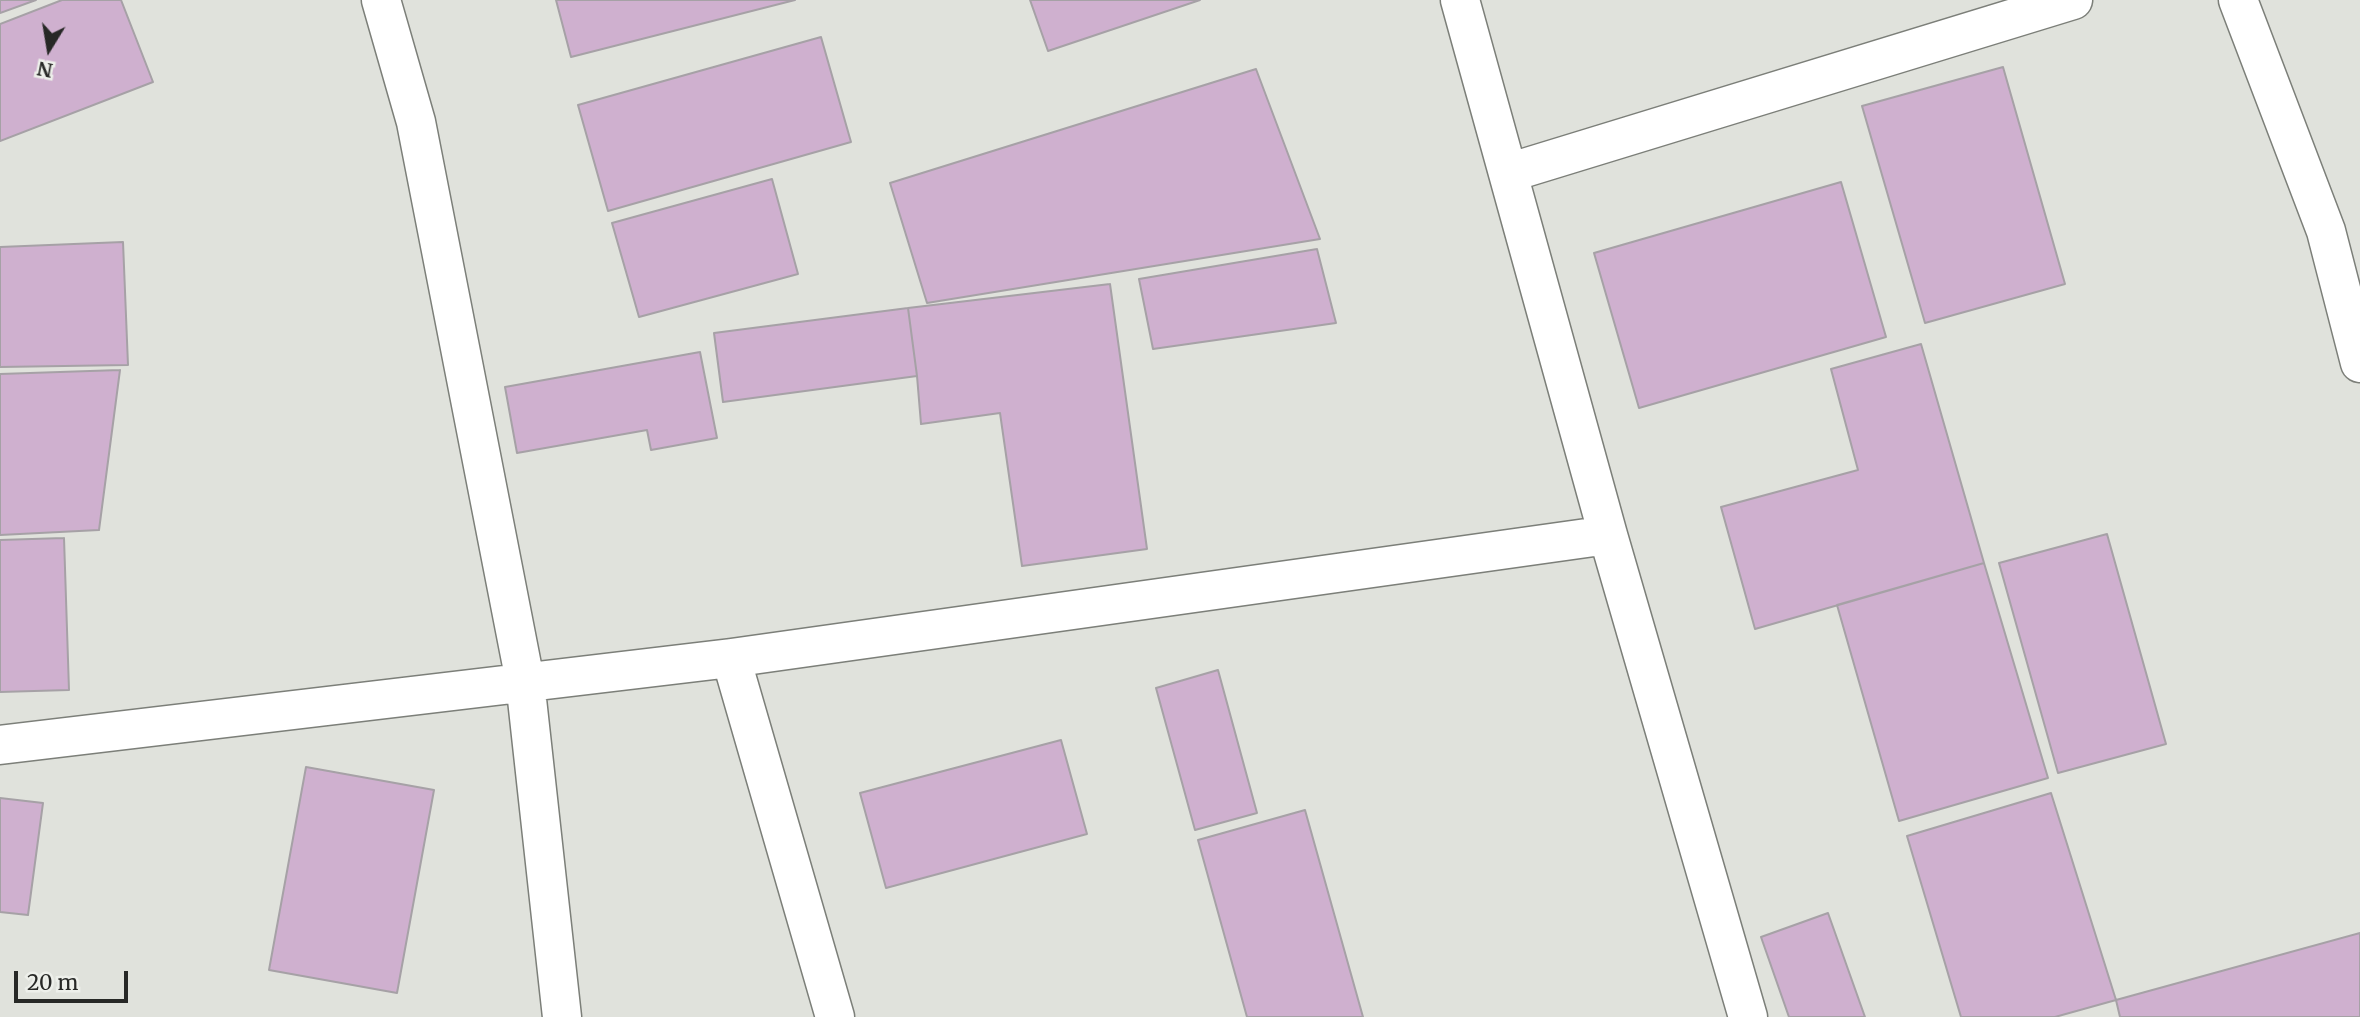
<!DOCTYPE html>
<html>
<head>
<meta charset="utf-8">
<style>
	body { margin:0 }
	#map { position:relative; width:2360px; height:1017px; overflow:hidden; background:#e0e2dc; font-family:Merriweather,serif }
	canvas { display:block }
	.north { position:absolute; left:14px; top:14px; width:70px; height:70px; -webkit-text-stroke:5px #edefea; paint-order:stroke; rotate:191deg; font-size:19px; font-weight:700; line-height:28px; text-align:center; color:#272826 }
	.north::after { content:''; display:block; margin:auto; width:24px; height:32px; background:#272826; clip-path:polygon(50% 0,100% 100%,50% 72%,0 100%) }
	.scale { position:absolute; left:14px; top:971px; width:114px; height:32px; box-sizing:border-box; border:4px solid #272826; border-top:0; padding-left:9px; font-size:21px; line-height:24px; white-space:nowrap; color:#272826; -webkit-text-stroke:5px #edefea; paint-order:stroke }
</style>
</head>
<body>
<div id="map">
<canvas width="2360" height="1017"></canvas>
<div class="north">N</div>
<div class="scale">20 m</div>
</div>
<script>
const context = document.querySelector('canvas').getContext('2d');
context.lineJoin = 'round';
function fillPath(path, color) { context.fillStyle = color; context.fill(path, 'evenodd'); }
const poly = rows => new Path2D(rows.map(r => 'M' + r).join(''));
function trace(path, color, width, dash) { context.strokeStyle = color; context.lineWidth = width; context.lineCap = dash ? 'butt' : 'round'; context.setLineDash(dash || []); context.stroke(path); }
const building = poly([
	[0,0,36,0,0,13,0,0],
	[62,0,121,0,153,82,0,141,0,24,62,0],
	[556,0,795,0,571,57,556,0],
	[1030,0,1200,0,1048,51,1030,0],
	[821,37,851,142,608,211,578,105,821,37],
	[2003,67,2065,284,1925,323,1862,106,2003,67],
	[1256,69,1320,239,927,303,890,183,1256,69],
	[772,179,798,274,639,317,612,223,772,179],
	[1841,182,1886,337,1639,408,1594,253,1841,182],
	[123,242,128,365,0,367,0,247,123,242],
	[1317,249,1336,323,1153,349,1139,279,1317,249],
	[1110,284,1147,549,1022,566,1000,413,921,424,917,376,908,308,1110,284],
	[908,308,917,376,723,402,714,333,908,308],
	[1921,344,1984,563,1755,629,1721,507,1858,470,1831,369,1921,344],
	[700,352,717,438,651,450,647,430,517,453,505,387,700,352],
	[120,370,99,530,0,535,0,374,120,370],
	[2107,534,2166,744,2058,773,1999,563,2107,534],
	[64,538,69,690,0,692,0,540,64,538],
	[1984,563,2048,778,1899,821,1837,605,1984,563],
	[1218,670,1257,813,1195,830,1156,688,1218,670],
	[1061,740,1087,834,886,888,860,793,1061,740],
	[306,767,434,790,397,993,269,970,306,767],
	[2051,793,2116,1000,2055,1017,1961,1017,1907,836,2051,793],
	[0,798,43,803,28,915,0,912,0,798],
	[1305,810,1363,1017,1247,1017,1198,840,1305,810],
	[1828,913,1865,1017,1789,1017,1761,937,1828,913],
	[2360,933,2360,1017,2120,1017,2116,1000,2360,933]
]);
fillPath(building, '#cfb0cf');
trace(building, '#a6a1a6', 2);
const minor = poly([
	[381,0,416,122,525,681,562,1017],
	[1460,0,1608,535,1748,1017],
	[2238,0,2326,231,2360,363],
	[1508,173,2073,0],
	[731,658,835,1017],
	[0,745,731,658,1608,535]
]);
trace(minor, '#7c7f79', 41);
trace(minor, '#fff', 38);
</script>
</body>
</html>
